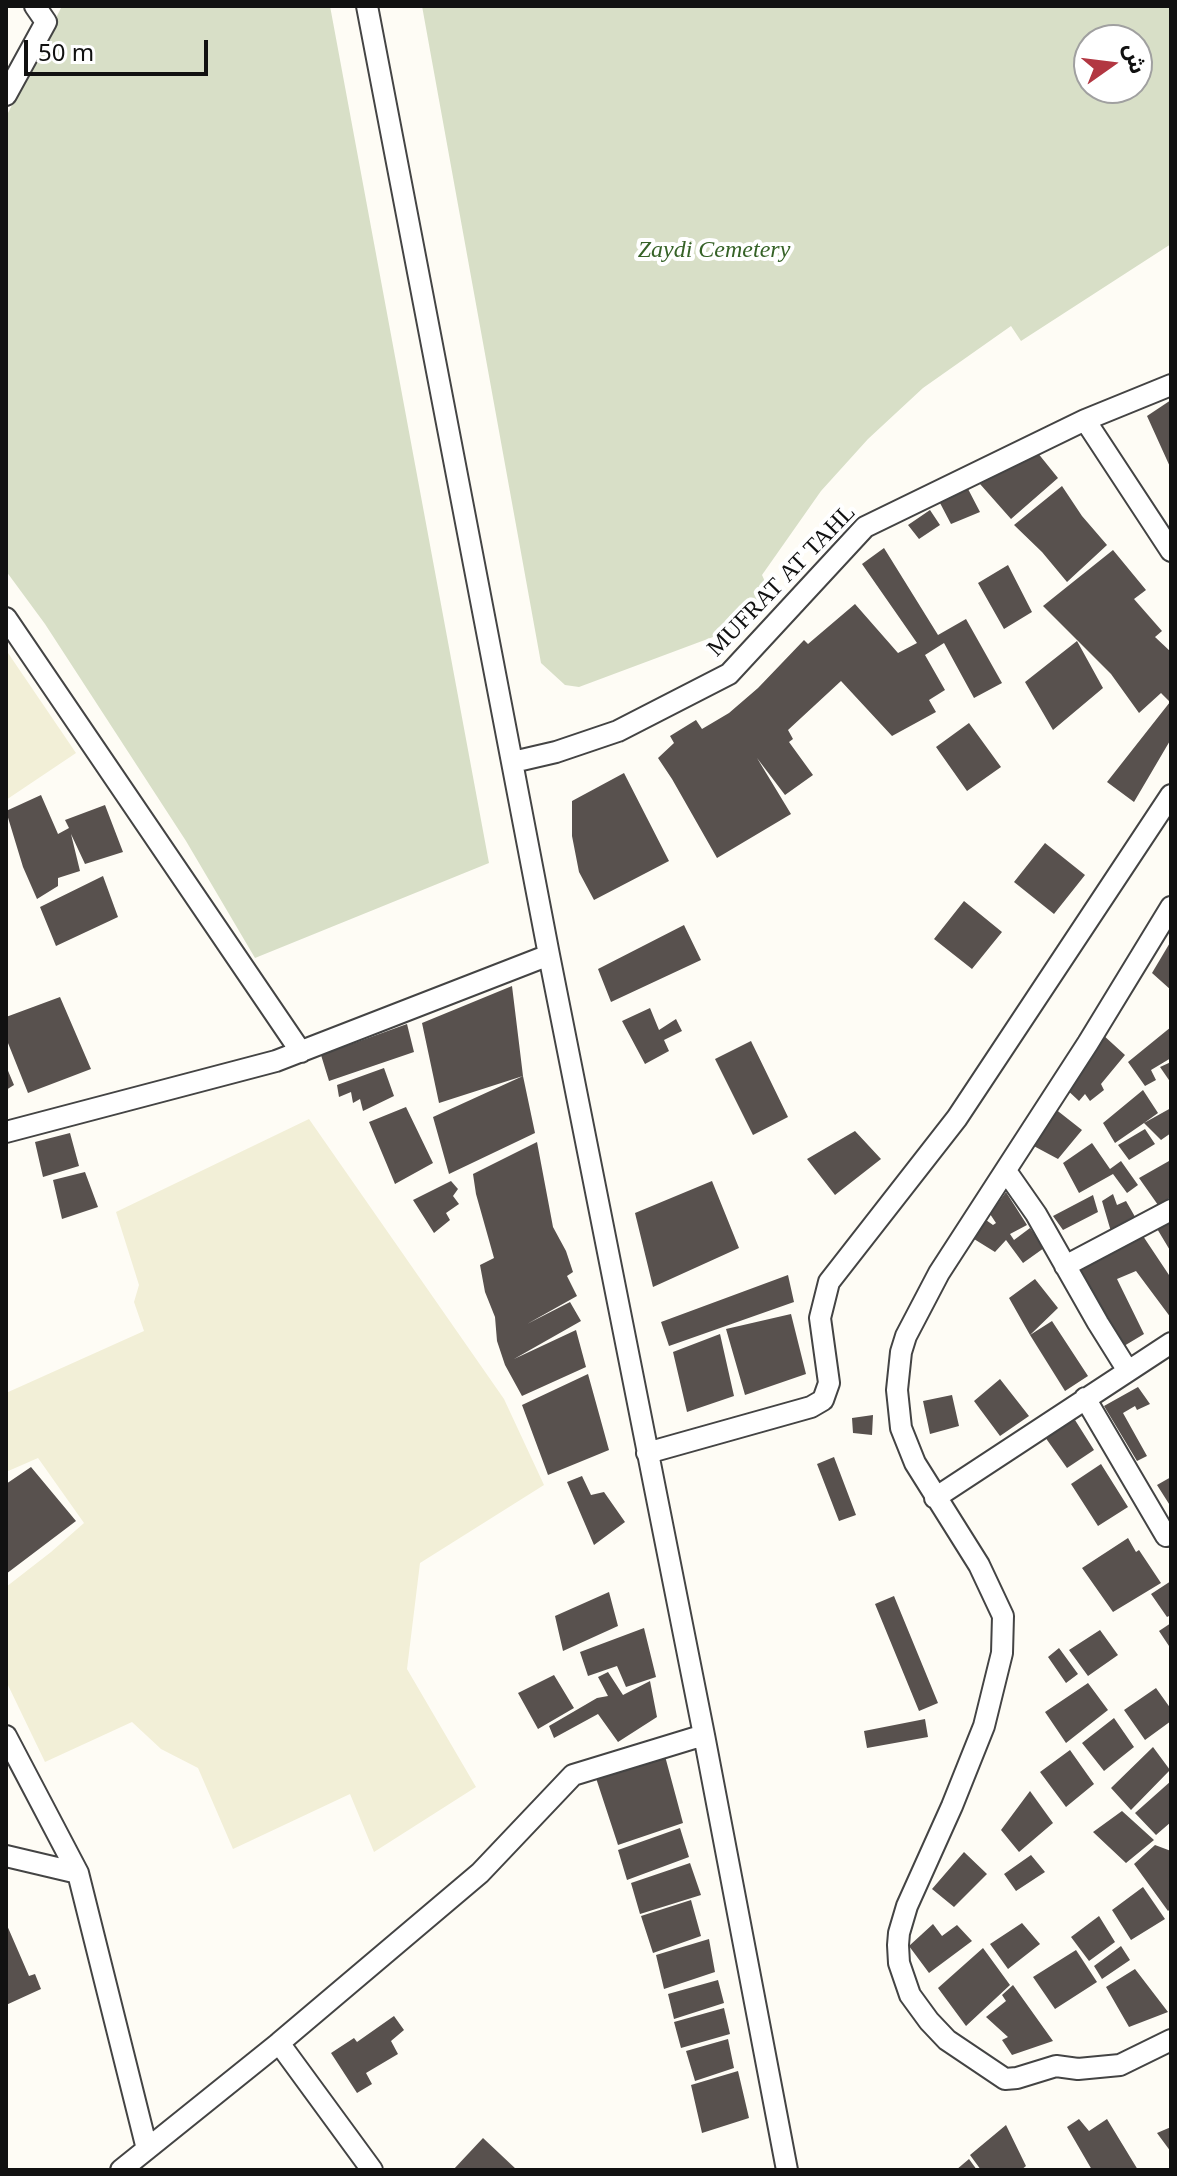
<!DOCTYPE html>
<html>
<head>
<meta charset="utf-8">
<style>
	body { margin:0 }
	#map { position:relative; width:1177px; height:2176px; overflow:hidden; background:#fefcf5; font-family:Georgia,"Noto Sans Arabic",serif }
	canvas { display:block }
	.frame { position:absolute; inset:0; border:8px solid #111; pointer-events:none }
	.north { position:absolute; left:1073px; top:24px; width:80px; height:80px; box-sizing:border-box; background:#fff; border:2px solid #a0a0a0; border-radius:50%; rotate:76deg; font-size:22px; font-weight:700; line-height:32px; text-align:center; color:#111 }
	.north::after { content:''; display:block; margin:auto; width:28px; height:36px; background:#b23742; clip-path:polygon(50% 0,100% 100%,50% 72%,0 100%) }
	.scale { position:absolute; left:24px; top:40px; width:184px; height:36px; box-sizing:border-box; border:4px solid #111; border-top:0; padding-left:10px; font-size:24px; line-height:28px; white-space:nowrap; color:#111; -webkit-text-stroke:6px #fff; paint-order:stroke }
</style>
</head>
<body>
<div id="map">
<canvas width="1177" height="2176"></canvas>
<div class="frame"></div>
<div class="north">ش</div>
<div class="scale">50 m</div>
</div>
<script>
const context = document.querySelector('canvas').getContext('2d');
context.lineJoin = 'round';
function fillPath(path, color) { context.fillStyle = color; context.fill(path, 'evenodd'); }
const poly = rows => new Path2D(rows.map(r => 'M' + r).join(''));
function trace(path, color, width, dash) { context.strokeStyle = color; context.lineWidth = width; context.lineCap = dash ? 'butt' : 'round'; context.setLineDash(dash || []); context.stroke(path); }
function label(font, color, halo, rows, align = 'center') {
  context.font = font + ' Georgia,serif'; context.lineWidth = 8; context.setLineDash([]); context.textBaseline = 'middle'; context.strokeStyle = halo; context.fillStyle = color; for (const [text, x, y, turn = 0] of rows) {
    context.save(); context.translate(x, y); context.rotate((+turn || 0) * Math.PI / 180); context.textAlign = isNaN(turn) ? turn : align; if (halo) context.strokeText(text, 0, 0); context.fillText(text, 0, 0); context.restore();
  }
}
fillPath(poly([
	[6,650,76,753,6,800],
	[309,1119,504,1399,544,1485,420,1563,407,1669,476,1787,374,1852,350,1794,233,1849,198,1768,161,1749,132,1722,45,1762,6,1681,6,1587,51,1552,84,1523,38,1458,6,1472,6,1393,144,1331,134,1302,139,1285,116,1212]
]), '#f2efd7');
fillPath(poly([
	[62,6,330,6,489,863,255,958,186,841,45,624,6,571,6,117],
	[422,6,1171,6,1171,244,1021,341,1011,326,923,388,868,439,821,491,762,575,771,595,737,628,579,687,565,685,541,663],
	[1089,40,1137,40,1137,88,1089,88]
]), '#d8dfc7');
fillPath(poly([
	[1171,400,1171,469,1147,416],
	[1037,452,1058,478,1011,519,980,484],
	[1062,486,1082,516,1107,545,1067,582,1042,552,1014,525],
	[967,487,980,512,951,524,940,503],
	[930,510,940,525,919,539,908,525],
	[884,548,938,635,966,619,1002,683,974,698,944,643,925,655,945,690,929,700,936,712,892,736,841,681,788,730,793,739,789,742,813,775,785,795,757,758,791,814,717,858,672,779,658,758,674,743,670,736,696,720,702,729,729,713,758,688,804,640,808,644,855,604,898,653,917,643,862,564],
	[1113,550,1146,590,1134,599,1162,631,1155,637,1171,652,1171,739,1134,802,1107,782,1170,702,1161,693,1139,713,1111,674,1043,606],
	[1008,565,1032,612,1004,629,978,583],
	[1077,641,1103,688,1053,730,1025,682],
	[969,723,1001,767,967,791,936,747],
	[624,773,669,861,594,900,579,872,572,836,572,801],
	[41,795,58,834,69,828,65,820,105,805,123,852,85,864,71,834,80,871,58,878,58,886,37,899,23,867,6,811],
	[1045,843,1085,875,1054,914,1014,882],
	[103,876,118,917,56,946,40,907],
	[964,901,1002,932,972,969,934,939],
	[684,925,701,960,611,1002,598,969],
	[1171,941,1171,990,1152,973],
	[512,986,523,1076,439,1103,422,1023],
	[60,997,91,1069,28,1093,6,1038,6,1017],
	[650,1008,659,1030,676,1019,682,1031,664,1040,669,1051,645,1064,622,1021],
	[407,1024,414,1052,329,1081,321,1055],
	[1171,1027,1171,1058,1151,1070,1156,1080,1145,1086,1128,1062],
	[1102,1034,1125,1055,1101,1084,1104,1090,1090,1101,1085,1094,1079,1101,1064,1087],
	[751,1041,788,1117,753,1135,715,1059],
	[1171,1062,1171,1083,1160,1067],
	[6,1066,14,1085,6,1090],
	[384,1068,394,1096,363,1111,360,1099,353,1103,351,1092,339,1097,337,1085],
	[523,1076,535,1133,449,1174,433,1117],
	[1143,1090,1158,1113,1144,1123,1171,1108,1171,1133,1161,1140,1144,1123,1115,1143,1103,1123],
	[406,1107,433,1163,395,1184,369,1122],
	[1054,1108,1082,1130,1058,1159,1030,1144],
	[1145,1129,1155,1144,1129,1160,1118,1145],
	[855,1131,881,1159,835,1195,807,1159],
	[70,1133,79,1166,43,1177,35,1142],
	[537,1142,553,1227,566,1251,573,1272,567,1276,577,1296,527,1324,570,1302,581,1321,514,1359,576,1330,586,1367,522,1396,505,1365,497,1341,495,1317,485,1292,480,1265,494,1258,476,1194,473,1174],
	[1092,1143,1110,1169,1121,1161,1138,1185,1127,1193,1113,1174,1079,1193,1063,1163],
	[1169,1161,1171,1164,1171,1197,1158,1205,1139,1178],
	[85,1172,98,1207,62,1219,53,1180],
	[451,1181,458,1189,453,1196,459,1204,446,1213,450,1220,434,1233,413,1200],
	[712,1181,739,1248,653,1287,635,1213],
	[1006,1192,1027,1225,1010,1234,1014,1240,1030,1228,1044,1248,1023,1263,1006,1240,995,1252,974,1239,986,1220,993,1225,996,1223,990,1214],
	[1113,1194,1117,1205,1126,1201,1138,1222,1112,1235,1102,1201],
	[1093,1195,1098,1212,1063,1230,1053,1216],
	[1171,1219,1171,1252,1156,1227],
	[1143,1236,1171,1278,1171,1318,1136,1271,1117,1279,1144,1334,1124,1346,1076,1272],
	[788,1275,794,1302,669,1346,661,1322],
	[1035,1279,1058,1308,1030,1335,1009,1298],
	[791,1314,806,1374,745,1395,726,1329],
	[1052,1321,1088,1376,1065,1391,1030,1335],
	[720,1334,734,1396,687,1412,673,1352],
	[588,1374,609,1450,548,1475,522,1405],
	[1000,1379,1029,1416,1000,1436,974,1401],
	[1138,1387,1150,1404,1137,1410,1135,1406,1123,1413,1147,1456,1137,1461,1104,1406],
	[952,1395,959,1426,930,1434,923,1401],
	[873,1415,872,1435,853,1433,852,1418],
	[1075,1420,1094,1450,1067,1468,1045,1437],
	[834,1457,856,1515,839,1521,817,1464],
	[1101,1464,1128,1507,1098,1526,1071,1484],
	[31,1467,76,1521,6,1574,6,1484],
	[582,1476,591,1495,604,1492,625,1522,594,1545,567,1482],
	[1171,1477,1171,1507,1157,1485],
	[1128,1538,1136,1552,1139,1550,1161,1583,1113,1612,1082,1568],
	[1171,1581,1171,1615,1167,1617,1151,1594],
	[609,1592,618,1626,563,1651,555,1616],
	[894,1596,938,1703,919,1711,875,1604],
	[1171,1623,1171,1649,1159,1631],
	[644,1628,656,1677,626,1687,617,1666,588,1676,580,1652],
	[1100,1630,1118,1655,1088,1676,1069,1650],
	[1059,1648,1078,1674,1066,1683,1048,1657],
	[608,1672,623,1695,650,1681,657,1717,618,1742,598,1714,554,1738,549,1726,597,1698,608,1696,598,1677],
	[554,1675,574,1708,538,1729,518,1693],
	[1088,1683,1108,1710,1066,1743,1045,1712],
	[1156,1688,1171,1709,1171,1721,1145,1740,1124,1710],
	[1114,1718,1134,1747,1104,1771,1082,1743],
	[925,1719,928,1737,867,1748,864,1731],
	[1153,1747,1170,1770,1131,1810,1111,1788],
	[1070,1750,1094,1784,1066,1807,1040,1772],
	[665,1756,683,1823,618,1845,595,1775],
	[1171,1781,1171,1822,1156,1835,1135,1813],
	[1030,1791,1053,1823,1019,1852,1001,1830],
	[1122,1811,1154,1840,1126,1863,1093,1832],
	[680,1828,689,1857,627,1880,618,1850],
	[1155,1845,1171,1851,1171,1908,1168,1911,1134,1864],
	[964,1852,987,1874,954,1907,932,1889],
	[1031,1855,1045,1872,1016,1891,1004,1874],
	[690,1863,701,1895,640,1914,631,1883],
	[1143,1887,1165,1919,1131,1940,1112,1910],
	[691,1900,701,1936,653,1953,641,1916],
	[1099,1916,1115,1942,1089,1961,1071,1937],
	[6,1923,29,1976,35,1974,41,1989,6,2005],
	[1022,1923,1040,1944,1008,1969,990,1944],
	[933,1924,942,1936,957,1925,972,1941,929,1973,909,1946],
	[709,1939,715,1972,664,1989,656,1955],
	[1121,1946,1130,1960,1102,1979,1094,1966],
	[983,1948,1010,1985,966,2026,938,1988],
	[1076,1950,1097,1982,1055,2009,1033,1977],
	[1135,1969,1168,2012,1129,2027,1106,1987],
	[718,1980,724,2003,674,2019,668,1994],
	[1013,1985,1053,2041,1012,2055,1002,2040,1008,2037,986,2017,1006,2001,1002,1995],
	[724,2008,730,2034,681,2048,674,2022],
	[394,2016,404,2030,391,2041,398,2054,366,2073,372,2084,357,2093,331,2053,354,2038,357,2042],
	[728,2039,734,2068,695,2081,686,2051],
	[738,2071,749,2118,702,2133,691,2085],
	[1079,2119,1089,2131,1107,2119,1138,2170,1092,2170,1067,2127],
	[1006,2125,1026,2166,1021,2170,981,2170,970,2155],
	[1171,2127,1171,2152,1157,2133],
	[483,2138,517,2170,453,2170],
	[969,2159,977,2170,956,2170]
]), '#58514e');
const minor = poly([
	[367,6,549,955,704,1735,787,2170],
	[6,95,46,22,35,6],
	[1085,420,1171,551],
	[6,618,301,1052],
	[513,762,556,752,618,731,729,674,865,527,1085,420,1171,385],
	[1171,907,1088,1043,939,1273,906,1336,901,1352,897,1390,901,1428,915,1463,979,1565,1003,1616,1002,1653,984,1726,952,1806,907,1906,899,1933,898,1945,899,1963,910,1995,929,2021,947,2040,1005,2079,1017,2078,1056,2066,1078,2069,1120,2065,1171,2040],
	[6,1132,276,1061,549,955],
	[1006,1171,1036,1214,1098,1323,1128,1371],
	[1065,1266,1171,1210],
	[1085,1398,1166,1536,1171,1534],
	[647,1453,811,1407,823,1400,829,1383,820,1318,829,1282,957,1118,1171,795],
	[935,1498,1171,1343],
	[6,1736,78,1873,147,2149],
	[6,1856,78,1873],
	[279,2043,372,2170],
	[121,2170,279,2043,480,1873,573,1775,704,1735]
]);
trace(minor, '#444', 24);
trace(minor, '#fff', 20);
label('italic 24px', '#366227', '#fff', [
	["Zaydi Cemetery",714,251]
]);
label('24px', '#111', '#fff', [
	["MUFRAT AT TAHL",782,581,-46]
]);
</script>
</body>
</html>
